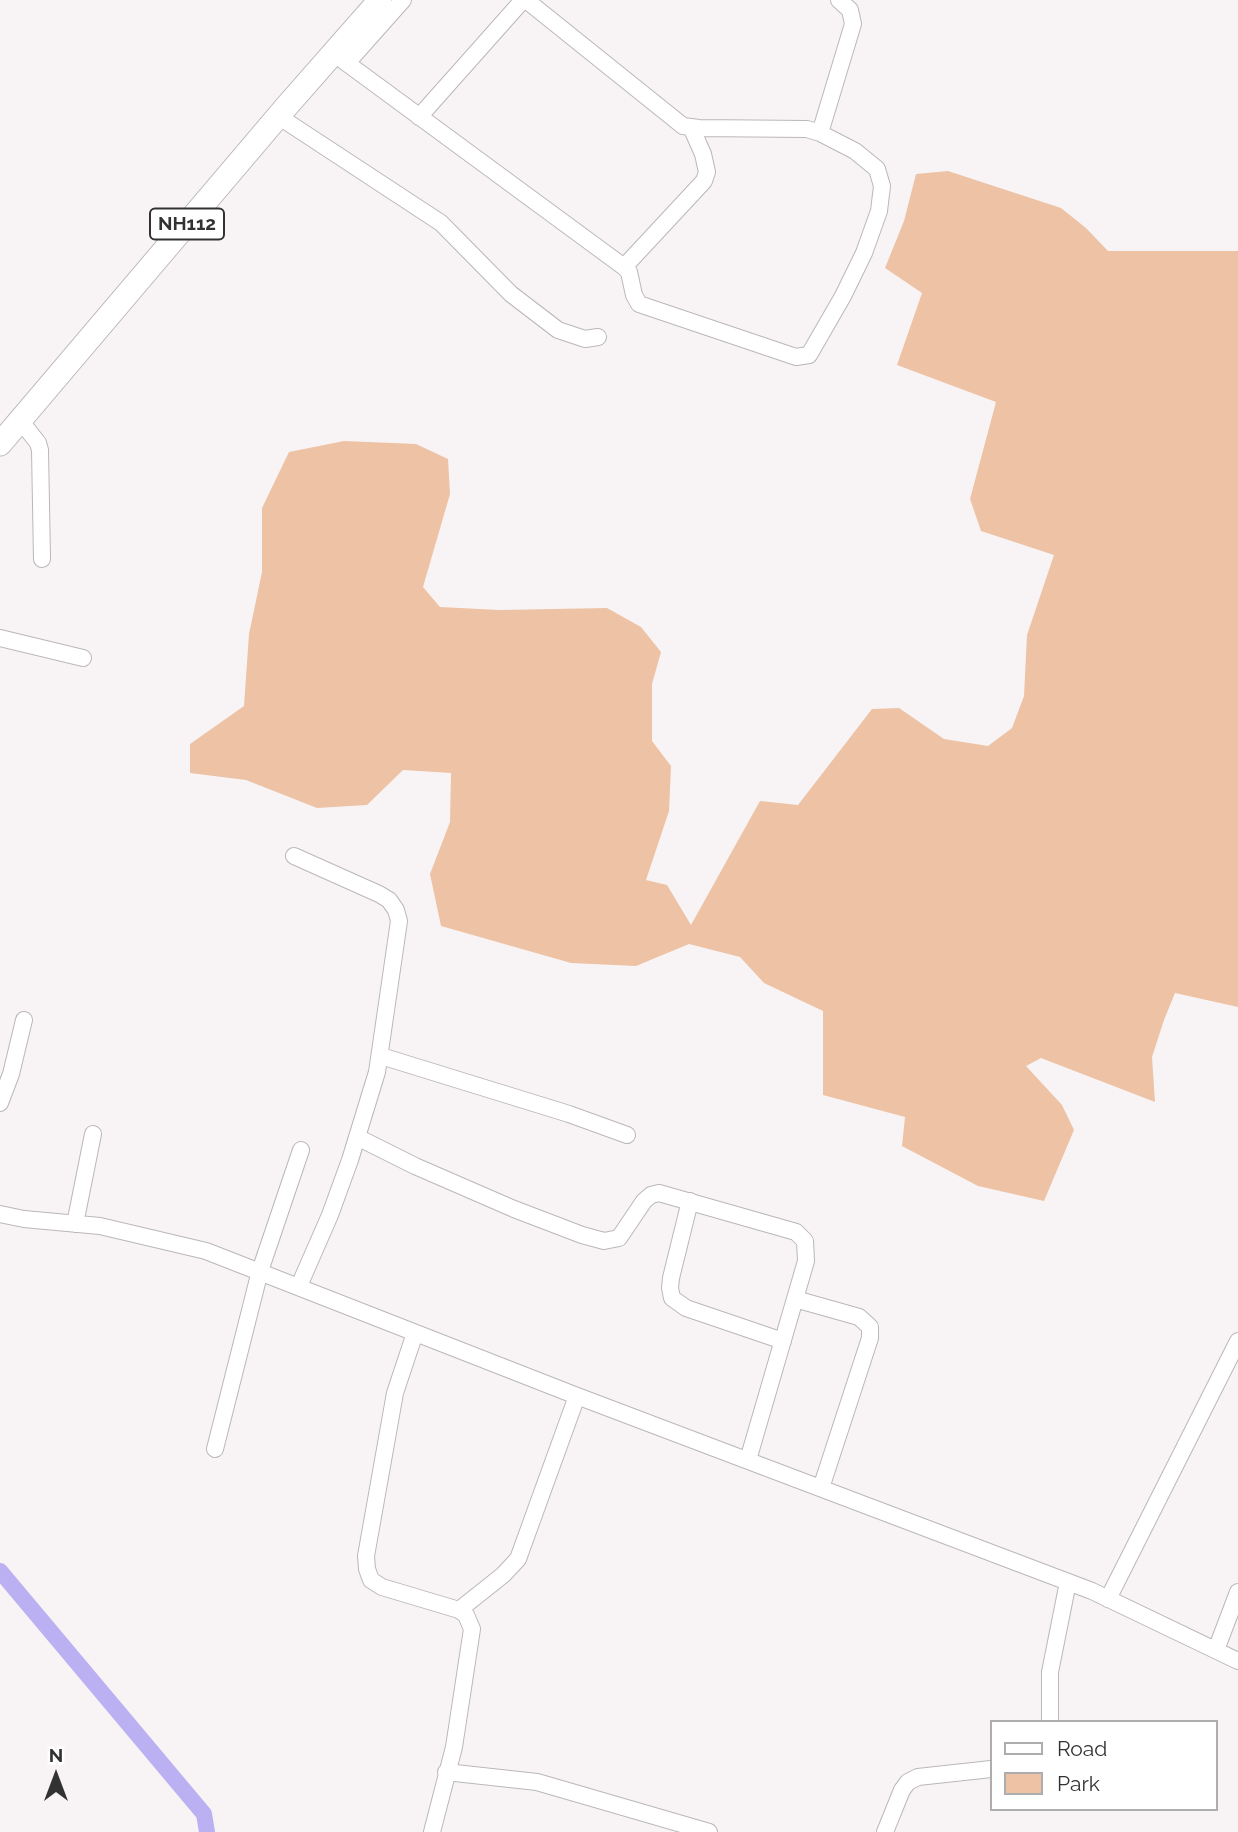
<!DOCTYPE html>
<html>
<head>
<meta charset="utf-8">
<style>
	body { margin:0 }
	#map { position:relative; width:1238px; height:1832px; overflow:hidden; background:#f8f4f5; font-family:Raleway,sans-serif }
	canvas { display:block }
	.legend { position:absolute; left:990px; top:1720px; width:228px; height:91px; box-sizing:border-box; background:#fff; border:2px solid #adadad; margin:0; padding:9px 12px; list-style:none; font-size:21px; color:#333232 }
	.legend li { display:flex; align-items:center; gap:14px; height:35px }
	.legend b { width:35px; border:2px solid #adadad }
	.north { position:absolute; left:21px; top:1741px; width:70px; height:70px; -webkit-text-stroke:5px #fff; paint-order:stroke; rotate:0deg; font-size:19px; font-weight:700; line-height:28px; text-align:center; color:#333232 }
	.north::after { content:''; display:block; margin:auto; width:24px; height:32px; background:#333232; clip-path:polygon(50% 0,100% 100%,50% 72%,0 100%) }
</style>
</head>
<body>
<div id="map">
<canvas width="1238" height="1832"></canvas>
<ul class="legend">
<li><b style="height:9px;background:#fff"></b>Road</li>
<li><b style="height:19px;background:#edc2a5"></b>Park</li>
</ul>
<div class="north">N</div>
</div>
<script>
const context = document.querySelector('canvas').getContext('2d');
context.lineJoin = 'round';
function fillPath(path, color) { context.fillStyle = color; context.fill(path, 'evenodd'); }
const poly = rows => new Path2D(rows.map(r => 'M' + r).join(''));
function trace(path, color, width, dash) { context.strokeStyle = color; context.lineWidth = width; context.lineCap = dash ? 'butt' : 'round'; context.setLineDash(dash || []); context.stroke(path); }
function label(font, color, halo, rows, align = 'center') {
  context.font = font + ' Raleway,sans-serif'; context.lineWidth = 5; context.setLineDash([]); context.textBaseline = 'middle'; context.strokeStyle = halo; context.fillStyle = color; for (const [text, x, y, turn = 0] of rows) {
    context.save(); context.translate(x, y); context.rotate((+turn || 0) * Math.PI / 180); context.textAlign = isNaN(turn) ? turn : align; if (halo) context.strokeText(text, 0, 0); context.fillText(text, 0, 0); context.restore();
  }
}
fillPath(poly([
	[948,171,1061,208,1086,228,1108,251,1238,251,1238,1007,1175,993,1164,1020,1152,1057,1155,1102,1041,1058,1026,1066,1062,1105,1074,1130,1044,1201,978,1186,902,1146,905,1117,823,1095,823,1011,764,983,740,957,689,944,636,966,571,963,441,926,430,874,450,822,451,773,403,770,367,805,317,808,246,780,190,773,190,744,244,706,249,634,262,572,262,508,289,452,344,441,416,444,448,459,450,494,423,587,440,607,499,610,607,608,641,627,661,652,652,684,652,741,671,766,669,811,646,880,667,885,691,925,760,801,798,805,872,709,899,708,944,739,988,746,1012,728,1024,696,1027,635,1054,555,981,531,970,499,996,402,897,365,922,293,885,268,904,221,916,174]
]), '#edc2a5');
trace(poly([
	[0,1571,204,1814,207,1832]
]), '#bbb0f1', 16);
const minor = poly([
	[333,53,624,267,629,272,634,295,639,304,796,357,809,355,843,296,864,253,879,211,882,186,877,169,855,151,820,133,807,129,699,128,683,126,526,0],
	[347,63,403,0],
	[278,116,441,223,511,294,558,330,585,339,598,337],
	[419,117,523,0],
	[820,133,853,24,850,10,839,0],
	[624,267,704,181,707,172,703,154,691,127],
	[20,420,38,443,40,450,42,559],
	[0,638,83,658],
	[294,856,379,894,389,900,396,910,399,921,377,1072,350,1160,330,1215,299,1286],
	[381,1056,569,1114,627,1135],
	[0,1103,11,1074,24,1020],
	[357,1137,415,1166,514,1209,582,1235,604,1241,619,1238,644,1201,651,1195,659,1193,796,1232,805,1241,806,1261,748,1460],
	[690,1201,671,1278,670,1288,672,1298,686,1308,783,1341],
	[0,1214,24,1219,100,1226,206,1251,577,1396,1092,1591,1238,1661],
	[75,1224,93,1134],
	[795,1299,859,1317,870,1327,870,1338,821,1488],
	[415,1333,395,1393,366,1556,367,1569,371,1580,382,1587,459,1610,466,1615,472,1629,454,1747,432,1832],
	[215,1449,260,1271,301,1150],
	[1108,1599,1238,1341],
	[459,1610,503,1575,518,1559,577,1396],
	[1216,1650,1238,1592],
	[1050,1722,1050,1672,1068,1582],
	[446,1772,537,1782,709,1832],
	[885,1832,902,1790,908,1782,918,1777,991,1769]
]);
const highway = poly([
	[0,444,286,107,380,0]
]);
trace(minor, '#bbb7b8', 18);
trace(highway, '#bbb7b8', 25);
trace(minor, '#fff', 16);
trace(highway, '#fff', 23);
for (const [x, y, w] of [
	[187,224,74]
]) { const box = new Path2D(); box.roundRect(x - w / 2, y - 15.5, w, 31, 5); context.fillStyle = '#fff'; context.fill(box); trace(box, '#333232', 2); }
label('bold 19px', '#333232', null, [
	["NH112",187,224]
]);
</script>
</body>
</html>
